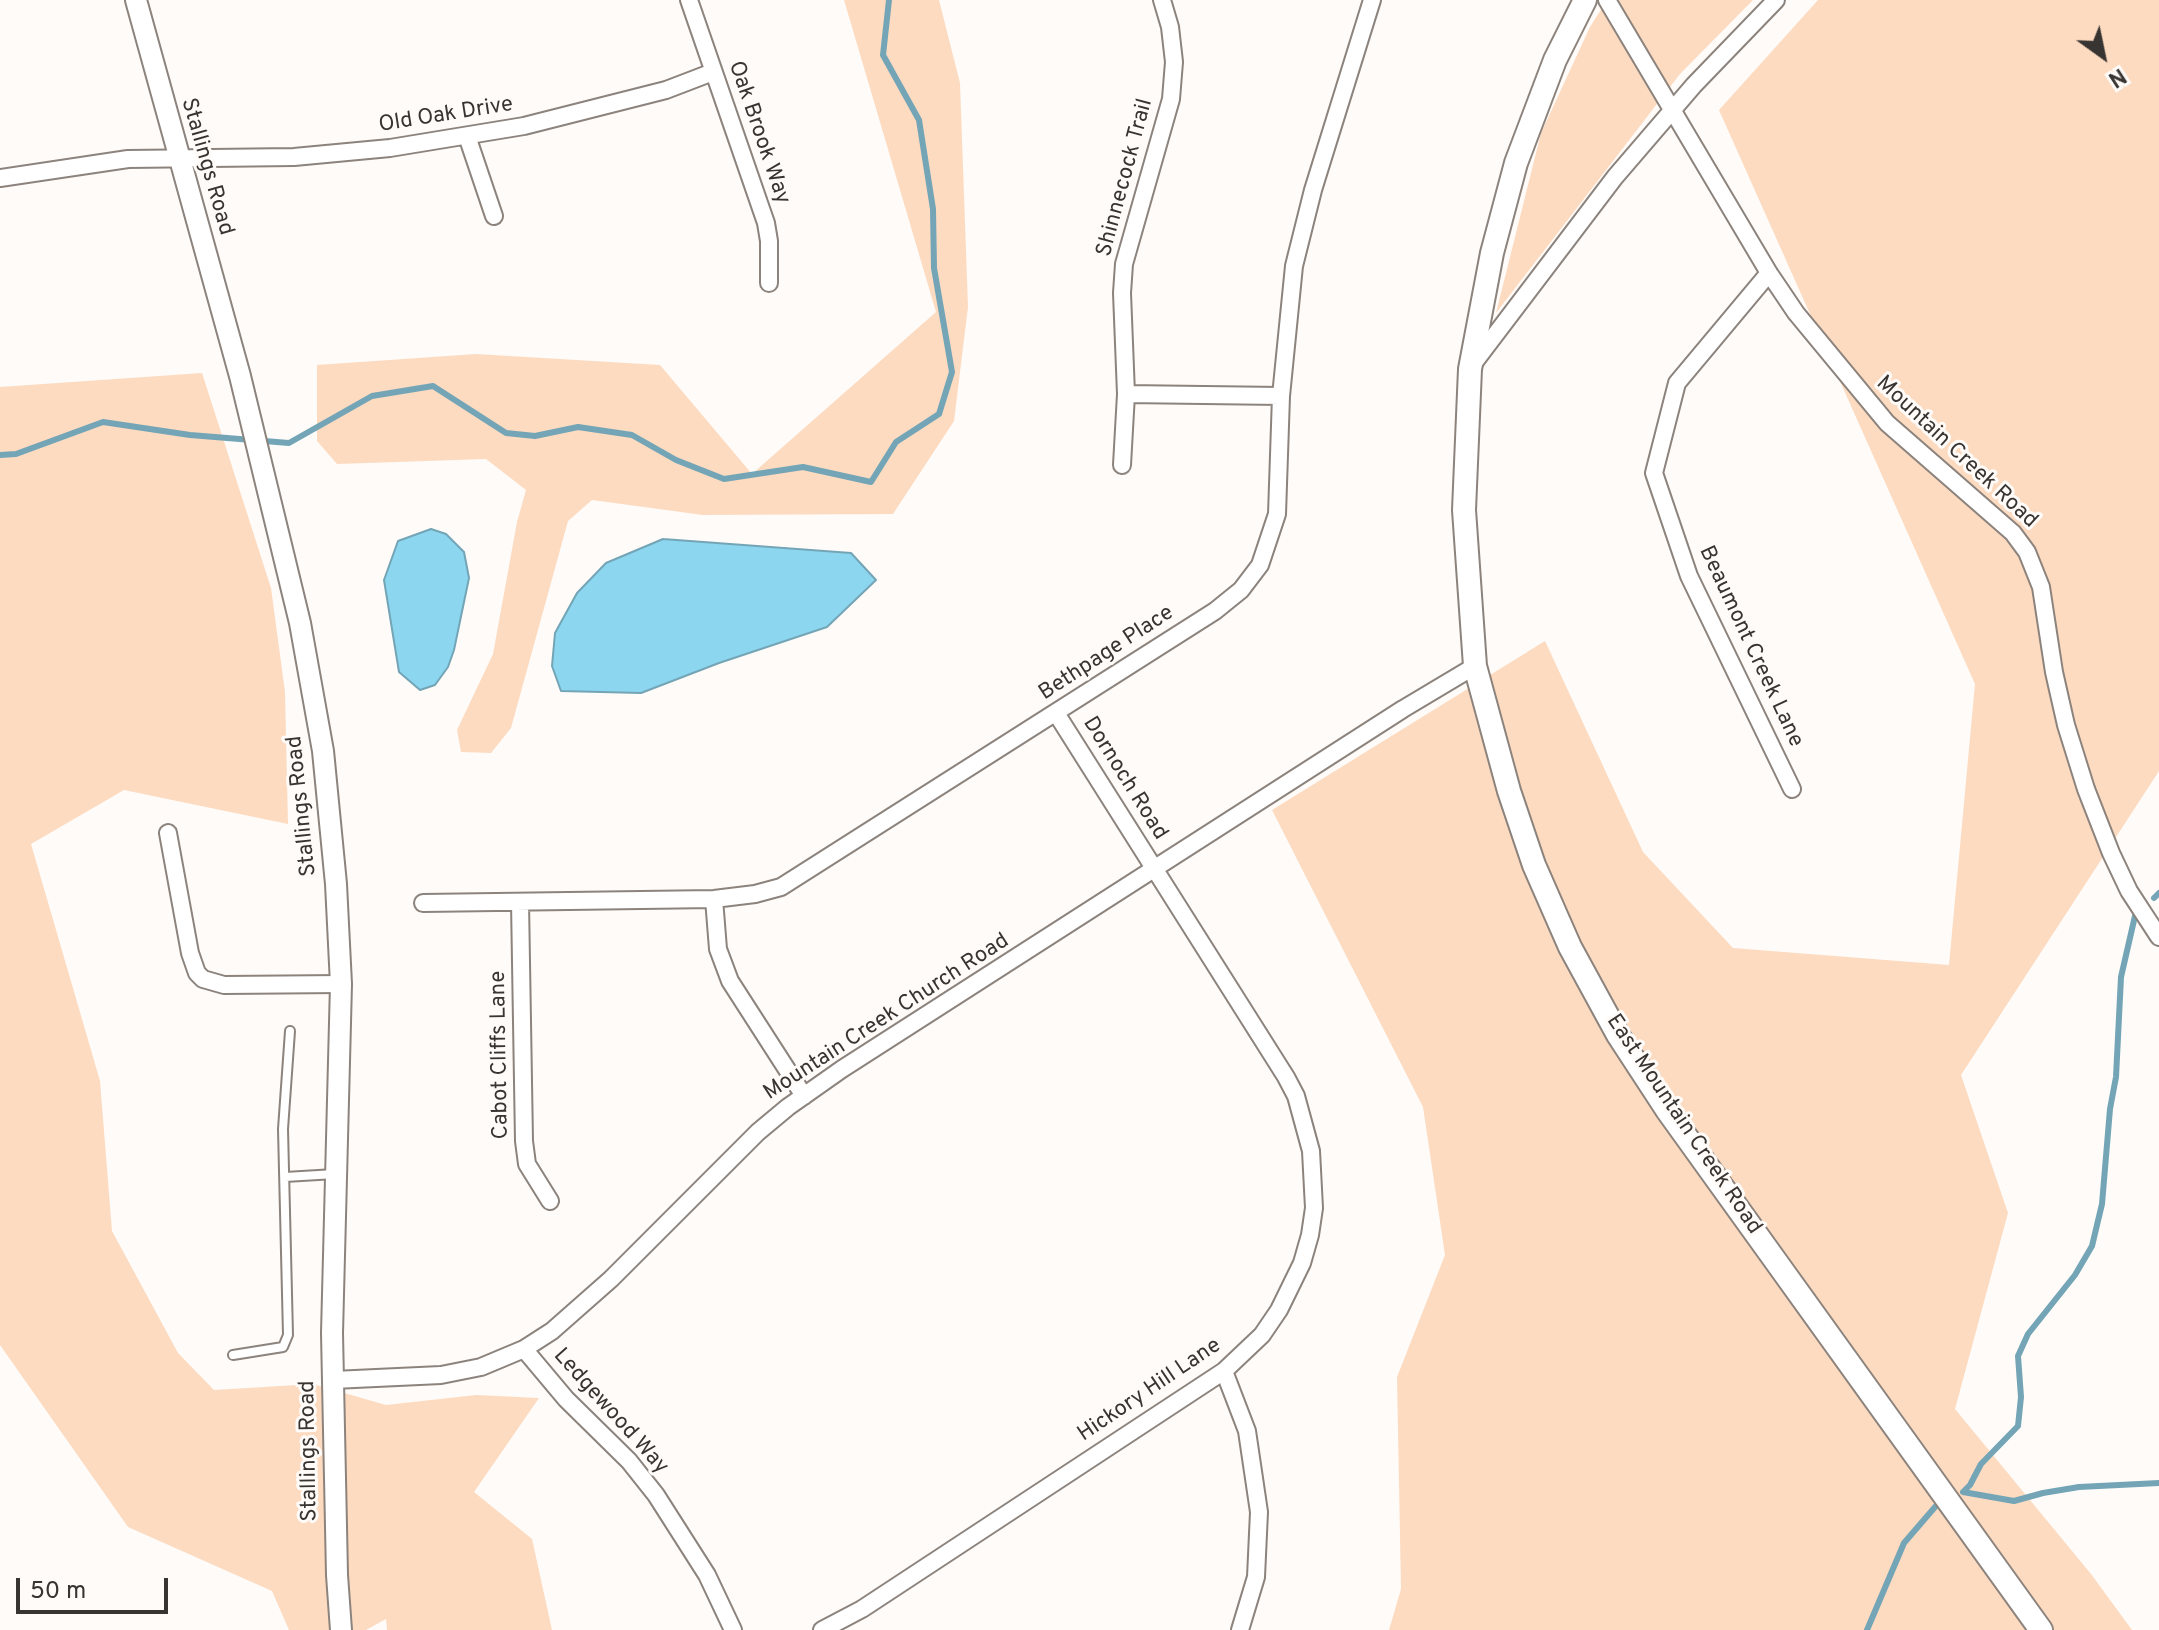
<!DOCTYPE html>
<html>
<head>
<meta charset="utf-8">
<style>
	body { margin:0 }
	#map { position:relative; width:2159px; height:1630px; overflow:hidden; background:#fffbf8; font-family:Overpass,sans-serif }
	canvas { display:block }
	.north { position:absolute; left:2063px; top:16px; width:80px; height:80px; -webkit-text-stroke:6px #fffbf8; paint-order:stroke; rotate:147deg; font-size:22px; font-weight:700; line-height:32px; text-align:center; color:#383431 }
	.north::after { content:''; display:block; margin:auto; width:28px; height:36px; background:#383431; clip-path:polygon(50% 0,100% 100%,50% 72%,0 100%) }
	.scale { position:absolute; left:16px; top:1578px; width:152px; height:36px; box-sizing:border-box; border:4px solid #383431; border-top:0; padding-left:10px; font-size:24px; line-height:28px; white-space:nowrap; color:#383431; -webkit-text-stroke:6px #fffbf8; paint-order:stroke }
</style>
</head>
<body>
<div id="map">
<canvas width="2159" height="1630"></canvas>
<div class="north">N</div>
<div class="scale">50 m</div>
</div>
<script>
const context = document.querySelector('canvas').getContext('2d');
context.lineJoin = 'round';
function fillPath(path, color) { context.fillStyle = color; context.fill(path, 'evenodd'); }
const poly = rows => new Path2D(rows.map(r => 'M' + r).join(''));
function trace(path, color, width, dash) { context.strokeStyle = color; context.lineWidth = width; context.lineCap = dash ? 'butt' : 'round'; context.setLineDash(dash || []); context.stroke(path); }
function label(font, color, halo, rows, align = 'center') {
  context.font = font + ' Overpass,sans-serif'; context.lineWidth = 6; context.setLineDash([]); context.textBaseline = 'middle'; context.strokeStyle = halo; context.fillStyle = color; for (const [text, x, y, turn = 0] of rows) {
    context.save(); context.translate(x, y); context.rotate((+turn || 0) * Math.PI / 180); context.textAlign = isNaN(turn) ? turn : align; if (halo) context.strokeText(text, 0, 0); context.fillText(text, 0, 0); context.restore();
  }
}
fillPath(poly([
	[844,0,939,0,960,83,968,307,954,421,893,514,703,515,592,500,568,521,511,728,491,753,461,752,457,730,493,654,517,522,526,490,486,459,337,464,317,441,317,365,476,354,660,365,752,474,936,312],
	[1607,0,1753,0,1680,74,1496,313,1541,133,1590,27],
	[1818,0,2159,0,2159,771,1961,1075,2008,1213,1955,1409,2091,1574,2132,1630,1389,1630,1401,1589,1397,1377,1445,1255,1423,1107,1272,810,1545,641,1643,852,1733,948,1949,965,1975,684,1719,110],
	[202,373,271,588,285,692,288,824,124,790,31,844,100,1081,112,1231,178,1353,214,1390,313,1384,386,1405,476,1395,539,1398,474,1492,532,1539,552,1630,387,1630,386,1619,366,1630,289,1630,272,1591,128,1527,0,1345,0,387]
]), '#fddbc1');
const water = poly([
	[431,529,446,534,464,552,469,578,454,650,448,667,435,685,420,690,399,672,384,580,398,541,431,529],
	[663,539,851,553,876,580,827,627,719,663,641,693,561,691,552,666,555,633,577,593,606,563,663,539]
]);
fillPath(water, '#8cd6ef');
trace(water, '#73a5b6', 2);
trace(poly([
	[0,455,16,454,103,422,190,435,289,443,372,396,433,386,506,433,535,436,578,427,632,435,676,460,724,479,803,467,871,482,896,442,939,414,952,372,934,268,933,209,919,120,883,55,889,0],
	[2154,898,2159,893],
	[1963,1492,1970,1485,1981,1464,2018,1426,2021,1397,2018,1356,2028,1334,2075,1275,2092,1246,2102,1204,2110,1109,2116,1077,2121,977,2135,916],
	[1963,1492,2014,1501,2043,1493,2079,1487,2159,1483],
	[1867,1630,1904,1543,1935,1507]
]), '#73a5b6', 6);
const service = poly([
	[285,1177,335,1174],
	[233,1355,283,1347,288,1335,283,1129,290,1031]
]);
const minor = poly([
	[689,0,766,223,769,241,769,283],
	[1607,0,1769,273,1796,313,1887,423,2013,533,2027,552,2041,587,2054,672,2066,725,2086,789,2111,853,2129,891,2159,937],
	[467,136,494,216],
	[0,178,128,159,294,157,390,148,524,126,666,90,713,72],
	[1769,273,1677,383,1654,473,1689,576,1792,789],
	[1473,364,1615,177,1694,85,1776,0],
	[1126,394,1281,396],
	[1122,465,1126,394,1122,293,1124,264,1171,99,1174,62,1170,27,1162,0],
	[168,833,190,953,197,973,203,979,224,985,341,984],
	[714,899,718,949,730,981,804,1096],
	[520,902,524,1141,527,1164,550,1201],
	[423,903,714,899,755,894,781,887,1215,611,1241,590,1260,565,1277,514,1281,396,1294,266,1313,190,1372,0],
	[524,1349,566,1399,629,1461,656,1495,707,1575,733,1630],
	[1224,1371,1247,1431,1259,1512,1256,1577,1240,1630],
	[333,1380,441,1375,481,1367,524,1349,552,1331,611,1279,758,1132,788,1107,842,1069,1403,709,1475,666],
	[822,1630,862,1609,1224,1371,1262,1335,1279,1310,1302,1263,1310,1235,1314,1208,1311,1151,1296,1096,1286,1077,1056,713]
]);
const tertiary = poly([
	[136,0,240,376,300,623,323,751,336,884,341,984,332,1333,337,1575,341,1630]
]);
const secondary = poly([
	[1585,0,1555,60,1516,163,1492,253,1470,369,1464,510,1475,666,1509,791,1534,865,1570,947,1618,1035,1667,1110,2041,1630]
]);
trace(service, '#8c837d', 12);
trace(minor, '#8c837d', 20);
trace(tertiary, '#8c837d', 24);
trace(secondary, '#8c837d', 26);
trace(service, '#fff', 8);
trace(minor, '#fff', 16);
trace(tertiary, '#fff', 20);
trace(secondary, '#fff', 22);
label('22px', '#383431', '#fffbf8', [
	["Old Oak Drive",446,116,-9],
	["Oak Brook Way",758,133,71],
	["Stallings Road",206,167,74],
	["Shinnecock Trail",1126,178,-75],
	["Mountain Creek Road",1956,453,43],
	["Beaumont Creek Lane",1750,647,65],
	["Bethpage Place",1107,654,-33],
	["Dornoch Road",1124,779,58],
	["Stallings Road",303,806,-96],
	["Mountain Creek Church Road",887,1018,-33],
	["Cabot Cliffs Lane",501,1055,-91],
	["East Mountain Creek Road",1683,1125,56],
	["Hickory Hill Lane",1150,1391,-34],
	["Ledgewood Way",610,1412,48],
	["Stallings Road",310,1451,-91]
]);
</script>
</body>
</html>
